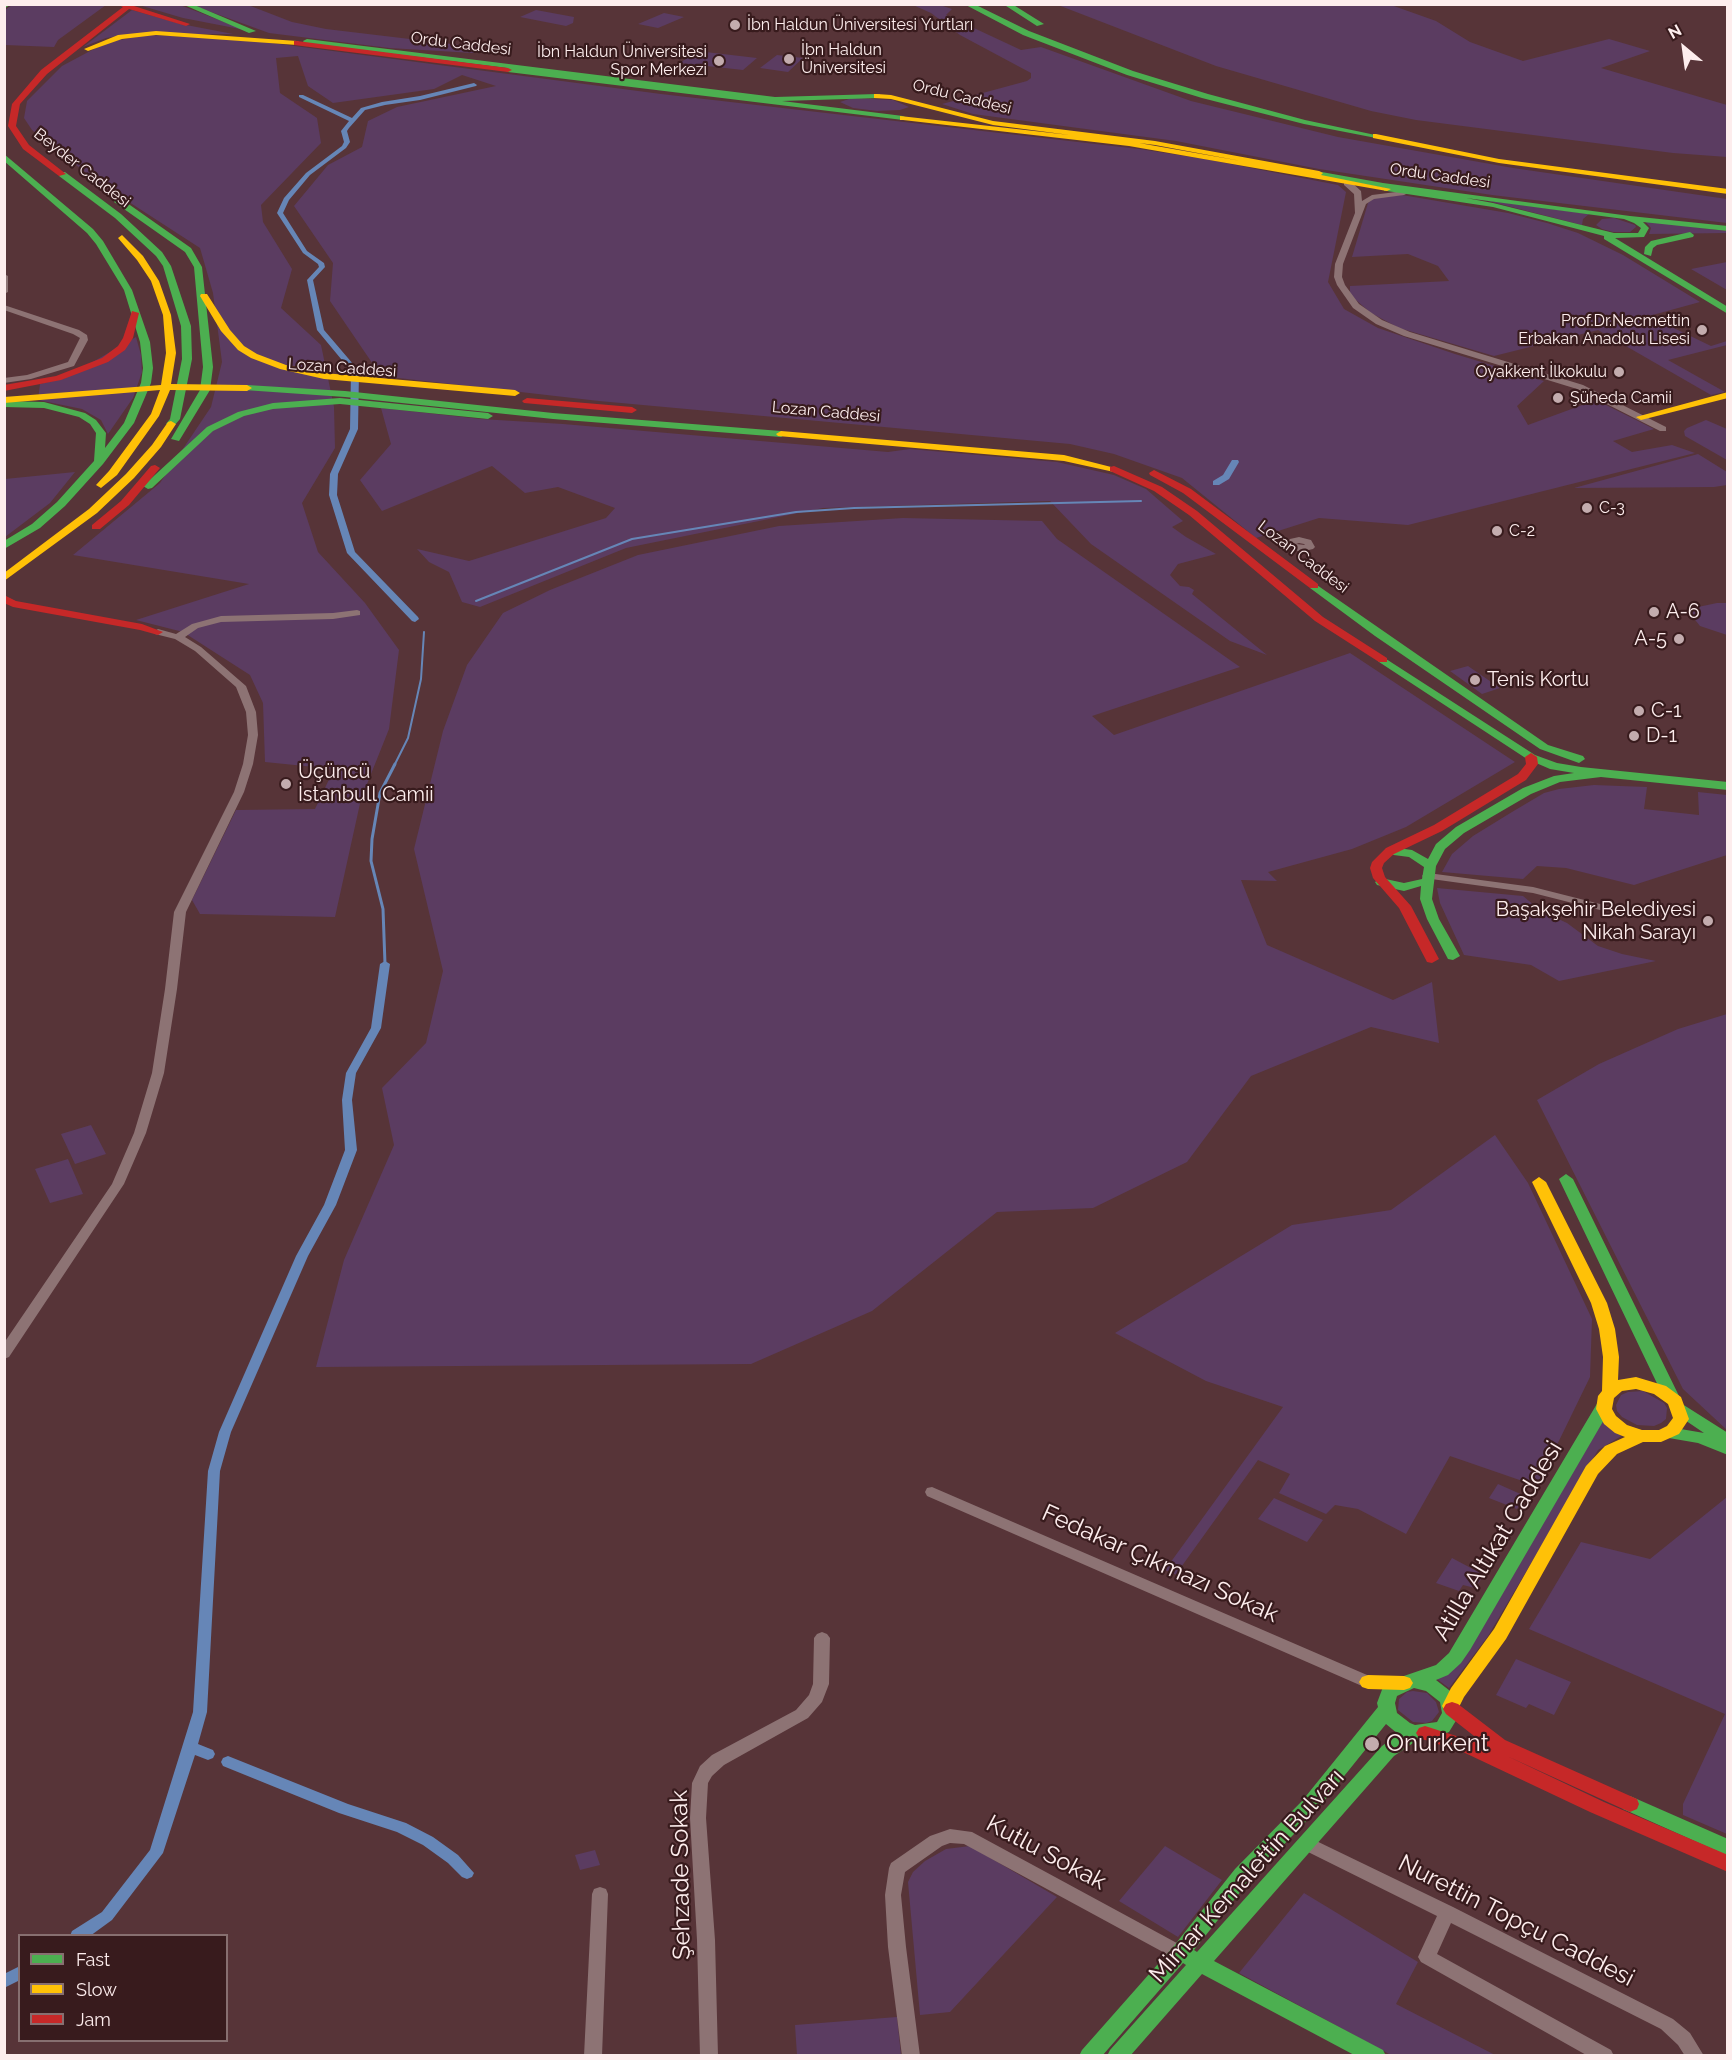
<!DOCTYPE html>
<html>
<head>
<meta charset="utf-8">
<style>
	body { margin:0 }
	#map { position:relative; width:1732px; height:2060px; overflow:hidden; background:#573438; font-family:Raleway,sans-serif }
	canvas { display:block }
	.frame { position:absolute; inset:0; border:6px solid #fdeded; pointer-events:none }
	.legend { position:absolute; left:18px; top:1934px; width:210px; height:108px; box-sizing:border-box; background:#381b1d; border:2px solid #876f70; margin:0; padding:8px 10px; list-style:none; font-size:18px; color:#fdeded }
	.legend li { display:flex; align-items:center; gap:12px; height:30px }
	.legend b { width:30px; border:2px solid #876f70 }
	.north { position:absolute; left:1654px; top:18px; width:60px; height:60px; -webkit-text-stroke:4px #381b1d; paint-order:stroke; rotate:331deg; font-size:16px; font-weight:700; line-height:24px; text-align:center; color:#fdeded }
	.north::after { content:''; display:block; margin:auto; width:21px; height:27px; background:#fdeded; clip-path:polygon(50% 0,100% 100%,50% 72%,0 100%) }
</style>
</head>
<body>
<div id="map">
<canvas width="1732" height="2060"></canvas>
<div class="frame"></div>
<ul class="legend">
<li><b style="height:8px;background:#4caf50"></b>Fast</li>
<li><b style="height:8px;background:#ffc107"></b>Slow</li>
<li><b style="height:8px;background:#c62828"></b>Jam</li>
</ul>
<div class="north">N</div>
</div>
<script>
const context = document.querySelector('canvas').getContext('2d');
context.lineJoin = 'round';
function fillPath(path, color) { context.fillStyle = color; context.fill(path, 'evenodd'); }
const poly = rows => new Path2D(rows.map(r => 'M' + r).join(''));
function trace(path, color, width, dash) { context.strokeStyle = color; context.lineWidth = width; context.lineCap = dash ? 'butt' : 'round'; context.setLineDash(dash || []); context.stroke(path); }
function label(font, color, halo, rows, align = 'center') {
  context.font = font + ' Raleway,sans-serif'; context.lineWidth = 4.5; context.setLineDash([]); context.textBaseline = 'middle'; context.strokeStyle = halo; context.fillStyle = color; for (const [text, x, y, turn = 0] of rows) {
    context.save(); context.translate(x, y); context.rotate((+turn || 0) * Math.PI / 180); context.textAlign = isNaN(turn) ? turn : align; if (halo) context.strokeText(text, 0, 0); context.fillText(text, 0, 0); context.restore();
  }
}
fillPath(poly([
	[12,5,12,4,106,5,58,40,54,47,5,45,5,10],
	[139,5,180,5,245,30,183,18],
	[192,5,248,5,292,22,326,29,477,47,480,51,473,53,389,48,269,33],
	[913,5,940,5,952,9,946,15,1021,50,1041,47,1191,101,1338,137,1513,168,1727,199,1727,223,1492,195,1319,169,1176,141,973,114,942,104,1027,81,1031,78,1031,73,960,35,931,13],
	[1058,5,1391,5,1436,21,1470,42,1523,61,1609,39,1650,51,1601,68,1727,105,1727,157,1673,153,1416,120,1371,111,1216,66],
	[132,10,181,24,233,34,130,34,106,38,83,47],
	[536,10,574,17,573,23,566,26,520,17],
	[664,13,684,17,658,28,638,24],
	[149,35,241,39,661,94,1139,149,1205,159,1338,185,1346,192,1328,282,1344,309,1378,328,1455,354,1544,381,1517,406,1528,425,1596,400,1654,429,1613,441,1632,452,1672,445,1695,453,1408,525,1319,518,1256,538,1182,478,1114,454,1070,444,599,401,381,376,330,301,333,263,294,206,328,165,362,147,368,121,397,107,496,86,462,75,434,89,333,103,308,86,298,56,276,58,280,93,317,118,321,143,261,205,263,222,292,269,281,308,321,345,334,407,335,448,302,503,318,552,365,603,399,650,389,729,361,799,335,917,200,914,192,900,236,810,315,809,334,769,265,762,263,703,250,675,183,632,136,620,249,584,73,555,160,483,211,407,222,362,213,293,200,248,95,180,32,130,24,118,27,101,62,66,107,42],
	[697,51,757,58,743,70,680,63],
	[777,55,803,58,788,72,760,68],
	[852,98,893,100,909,107,900,110,877,111,853,108,840,102],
	[1402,195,1508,213,1547,223,1578,233,1623,255,1700,302,1649,316,1711,346,1727,341,1727,345,1668,360,1725,392,1711,395,1598,330,1494,356,1399,328,1371,313,1350,295,1350,286,1449,281,1438,266,1408,254,1352,257,1368,203,1373,198],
	[1484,200,1589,214,1583,219,1582,225],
	[1614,218,1635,225,1636,227,1630,232,1613,232,1602,229,1596,225,1602,219],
	[1645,221,1727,231,1727,233,1649,234,1651,228],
	[1727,262,1727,290,1691,269],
	[136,337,141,355,142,372,133,398,108,434,101,420,82,409,38,400,40,384,65,378],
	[381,408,481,419,563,424,888,452,910,449,1057,462,1114,475,1146,489,1183,521,1172,527,1186,537,1216,554,1178,564,1170,575,1180,586,1189,587,1194,590,1192,594,1267,655,1230,641,1091,544,1050,501,823,508,626,548,480,607,462,602,449,572,429,562,417,549,469,561,606,518,615,508,558,487,525,493,492,466,382,511,360,480,391,444],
	[1706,420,1727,429,1727,460,1685,436,1684,431,1687,428],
	[1698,454,1727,472,1727,485,1714,487,1574,488],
	[75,472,50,503,5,537,5,479],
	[903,518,1042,521,1057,539,1240,667,1092,716,1114,735,1350,653,1515,762,1406,827,1352,849,1268,872,1277,881,1241,880,1267,945,1393,1000,1432,982,1439,1043,1371,1027,1251,1076,1187,1162,1093,1208,997,1212,872,1311,751,1364,316,1367,344,1260,394,1145,382,1088,426,1043,443,971,414,849,443,731,467,665,503,613,550,590,638,555,779,526],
	[1717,603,1727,603,1727,635,1700,626,1692,616,1693,611,1698,607],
	[1468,666,1500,688,1482,694,1450,671],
	[1594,785,1647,787,1644,809,1699,815,1698,792,1727,795,1727,855,1634,885,1566,868,1537,866,1523,879,1442,872,1452,854,1473,836,1512,812,1544,793,1559,789],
	[1437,888,1523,896,1541,911,1567,923,1598,946,1622,954,1656,961,1559,981,1531,965,1464,955,1440,903],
	[1727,1014,1727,1430,1683,1389,1537,1100,1599,1064,1678,1029],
	[91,1125,106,1154,75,1164,61,1134],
	[1495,1135,1528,1183,1592,1319,1590,1377,1537,1486,1450,1456,1406,1534,1358,1509,1335,1505,1326,1514,1279,1493,1290,1474,1258,1460,1179,1570,1187,1573,1184,1578,1165,1570,1283,1407,1206,1381,1115,1333,1292,1225,1391,1210],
	[68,1159,83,1194,50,1203,35,1169],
	[1643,1391,1664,1403,1667,1408,1666,1419,1661,1423,1654,1426,1637,1425,1622,1417,1617,1411,1616,1405,1621,1395,1628,1392],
	[1603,1420,1623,1435,1598,1450,1488,1636,1449,1688,1437,1679],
	[1498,1484,1525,1496,1517,1509,1489,1498],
	[1727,1497,1727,1834,1683,1815,1683,1804,1725,1714,1529,1629,1581,1542,1650,1559],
	[1274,1498,1323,1520,1307,1542,1258,1519],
	[1452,1558,1484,1575,1475,1588,1463,1585,1459,1591,1436,1583],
	[1516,1659,1571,1682,1554,1715,1529,1704,1526,1708,1496,1695],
	[1413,1691,1427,1693,1436,1702,1439,1712,1432,1721,1426,1723,1413,1722,1398,1710,1399,1699,1407,1692],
	[970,1846,1057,1897,950,2012,920,2015,908,1882,913,1872,925,1861,946,1849],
	[1165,1846,1222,1880,1178,1937,1119,1901],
	[595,1850,600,1865,580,1870,575,1855],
	[1304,1893,1418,1962,1396,2004,1495,2055,1391,2055,1239,1973],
	[897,2017,901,2055,797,2055,795,2025]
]), '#5b3c61');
trace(poly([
	[476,601,632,539,796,512,854,508,1141,501],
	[394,766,408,738,421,679,424,632]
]), '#6686b7', 2);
trace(poly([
	[385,964,383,909,371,861,372,839,380,793,395,764]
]), '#6686b7', 3);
fillPath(poly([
	[474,83,477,85,476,86,420,100,385,105,365,110,349,128,347,131,350,142,346,148,310,175,289,200,283,213,307,251,324,263,325,267,313,280,324,330,359,371,358,429,338,474,337,495,355,552,418,617,419,619,415,622,412,621,347,553,329,495,330,474,350,429,351,371,317,330,307,280,319,267,318,264,303,253,277,213,284,198,306,173,342,146,344,142,341,131,349,121,299,97,299,95,303,95,352,118,361,108,382,102,420,96,474,83],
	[1232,460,1238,460,1239,462,1229,479,1219,485,1213,485,1213,481,1223,475,1232,460],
	[385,961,390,964,381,1028,356,1073,352,1100,357,1150,336,1205,308,1256,231,1432,220,1471,207,1712,198,1744,213,1750,215,1754,213,1758,208,1760,195,1755,163,1853,112,1920,90,1936,70,1936,72,1931,102,1912,150,1850,193,1712,208,1471,219,1432,296,1256,324,1205,345,1150,342,1100,346,1073,371,1028,380,964,385,961],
	[228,1756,348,1804,406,1823,433,1837,458,1855,474,1873,472,1877,467,1879,462,1877,448,1863,423,1845,397,1832,339,1813,223,1766,221,1762,223,1758,228,1756],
	[20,1966,20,1980,4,1988,4,1974,20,1966]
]), '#6686b7');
fillPath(poly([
	[1344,181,1350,181,1361,191,1362,201,1372,195,1404,191,1408,193,1404,195,1374,199,1366,204,1343,264,1342,277,1345,285,1359,304,1382,320,1410,332,1583,385,1666,427,1666,431,1660,431,1577,389,1404,336,1376,324,1353,308,1337,285,1334,277,1335,264,1355,213,1354,194,1344,185,1344,181],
	[4,274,8,276,8,292,4,294,4,274],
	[4,305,79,330,87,335,88,340,74,366,31,379,4,383,4,378,27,375,68,362,80,338,73,334,4,310,4,305],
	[1299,537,1311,540,1315,547,1313,549,1300,552,1285,545,1290,539,1299,537],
	[1299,543,1304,544,1305,545,1296,544,1299,543],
	[357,610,360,611,360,615,333,619,221,622,198,628,185,637,201,647,246,686,256,712,258,735,253,764,244,792,186,912,177,989,164,1073,146,1133,124,1184,9,1357,4,1359,4,1343,112,1184,134,1133,152,1073,165,989,174,912,234,792,243,764,248,735,246,712,236,687,195,651,175,639,155,634,153,632,158,629,176,634,192,624,221,616,333,613,357,610],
	[1428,873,1533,887,1608,906,1610,908,1604,911,1533,893,1424,878,1422,876,1424,874,1428,873],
	[932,1487,1374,1678,1376,1682,1374,1686,1368,1688,1362,1686,927,1496,925,1492,927,1488,932,1487],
	[822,1632,827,1634,830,1638,829,1684,822,1702,808,1718,724,1765,712,1776,708,1783,706,1818,715,1940,718,2056,700,2056,697,1940,690,1818,692,1783,700,1766,712,1755,796,1710,809,1695,813,1684,814,1638,817,1634,822,1632],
	[950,1829,972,1832,1186,1948,1189,1953,1186,1958,1180,1960,1174,1958,964,1844,950,1843,942,1846,905,1872,901,1895,906,1947,920,2056,902,2056,888,1947,885,1895,889,1868,891,1863,930,1836,950,1829],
	[1306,1836,1453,1907,1673,2019,1690,2033,1704,2056,1685,2056,1678,2045,1661,2029,1451,1923,1437,1954,1611,2050,1614,2056,1588,2056,1421,1962,1418,1957,1437,1916,1300,1848,1298,1843,1300,1838,1306,1836],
	[600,1887,606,1889,608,1894,602,2056,584,2056,592,1894,594,1889,600,1887]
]), '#8d7374');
fillPath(poly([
	[4,4,11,4,4,9,4,4],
	[182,4,192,4,256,31,249,33,182,4],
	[964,4,974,4,1029,31,1133,71,1208,94,1305,120,1380,136,1376,138,1304,124,1202,98,1127,75,1023,35,964,4],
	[1003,4,1012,4,1044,24,1037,26,1003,4],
	[307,39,775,97,877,94,880,94,880,98,782,101,903,116,907,118,903,120,508,72,504,70,507,68,304,43,303,41,307,39],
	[4,154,93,229,103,241,132,290,150,342,153,368,151,383,134,423,103,464,65,506,40,528,4,549,4,541,32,524,57,502,94,461,96,433,90,424,79,417,44,408,4,407,4,401,44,402,85,413,96,420,106,433,105,448,124,423,141,383,143,368,140,342,124,290,96,244,87,233,4,161,4,154],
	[1316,171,1383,183,1630,216,1728,226,1728,231,1643,222,1649,228,1644,237,1615,238,1728,307,1728,314,1604,239,1604,236,1493,207,1387,191,1384,191,1384,188,1316,175,1316,171],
	[1466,198,1624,219,1634,223,1641,228,1638,233,1614,233,1493,203,1466,198],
	[59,172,65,172,121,214,162,252,171,266,191,326,192,359,180,419,174,426,166,424,170,419,182,359,181,326,163,266,156,256,115,218,59,176,59,172],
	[114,198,120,198,191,248,202,267,213,367,210,390,179,441,171,439,200,390,203,367,194,267,185,252,114,202,114,198],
	[1690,232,1694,235,1693,237,1657,245,1653,248,1651,256,1644,254,1645,247,1651,241,1690,232],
	[247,385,345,391,553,413,781,431,786,434,781,437,553,419,345,397,244,390,242,388,247,385],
	[340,398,488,413,493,416,488,419,340,404,273,409,244,416,213,431,152,488,148,489,143,486,207,427,238,412,273,403,340,398],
	[1314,583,1548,745,1583,756,1585,759,1579,763,1540,749,1375,636,1310,588,1310,584,1314,583],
	[1383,657,1535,755,1557,763,1581,767,1728,782,1728,790,1601,777,1560,782,1531,794,1464,833,1445,849,1436,866,1432,899,1439,919,1460,956,1453,960,1448,959,1427,919,1420,899,1421,886,1404,891,1377,885,1375,882,1381,878,1404,883,1422,879,1424,867,1409,857,1386,854,1384,851,1390,847,1412,850,1428,859,1436,844,1456,827,1523,788,1554,776,1574,773,1550,769,1527,759,1379,662,1377,660,1383,657],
	[1566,1174,1573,1179,1680,1398,1678,1402,1666,1402,1664,1398,1559,1179,1566,1174],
	[1604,1400,1610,1402,1612,1406,1470,1650,1461,1663,1448,1675,1436,1680,1454,1694,1457,1699,1460,1714,1449,1732,1434,1738,1419,1739,1394,1756,1214,1961,1383,2050,1386,2056,1356,2056,1202,1974,1130,2056,1107,2056,1110,2050,1186,1965,1183,1963,1102,2056,1079,2056,1082,2050,1173,1947,1235,1869,1302,1801,1378,1707,1377,1703,1383,1687,1398,1678,1436,1665,1449,1653,1598,1402,1604,1400],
	[1414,1688,1426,1691,1440,1702,1442,1713,1437,1722,1415,1725,1410,1723,1397,1713,1395,1703,1397,1696,1414,1688],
	[1386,1724,1398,1734,1382,1746,1197,1952,1194,1950,1249,1881,1316,1811,1386,1724],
	[1679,1402,1728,1433,1728,1455,1698,1443,1663,1437,1661,1433,1663,1429,1669,1427,1704,1433,1673,1412,1671,1408,1673,1404,1679,1402],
	[1630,1796,1728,1839,1728,1856,1623,1809,1621,1804,1623,1799,1630,1796]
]), '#4caf50');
fillPath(poly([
	[156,31,297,41,301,43,297,45,156,35,122,39,88,51,84,49,118,35,156,31],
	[877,94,891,95,993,121,1155,141,1319,171,1323,173,1321,175,1391,189,1387,191,1129,146,903,120,900,120,900,116,1070,135,993,125,891,99,874,98,874,94,877,94],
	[1139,143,1155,145,1241,161,1139,143],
	[1376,134,1499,159,1728,189,1728,194,1499,163,1373,138,1373,134,1376,134],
	[122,235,143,256,159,281,171,315,176,353,171,384,247,385,252,388,247,391,170,390,159,416,117,475,101,488,96,485,109,471,151,414,160,390,4,403,4,397,161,385,166,353,163,315,151,281,137,260,118,238,122,235],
	[201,294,207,294,230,330,244,346,257,354,286,365,324,373,515,390,520,393,515,396,324,379,280,369,251,358,238,350,221,331,200,296,201,294],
	[1728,392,1728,398,1641,420,1636,417,1728,392],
	[171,421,176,424,161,447,134,478,97,513,4,581,4,573,89,509,126,474,152,445,168,422,171,421],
	[781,431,1064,455,1119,469,1114,472,1064,461,778,436,776,434,781,431],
	[1539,1177,1546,1182,1607,1303,1615,1329,1619,1357,1618,1380,1636,1377,1666,1386,1681,1397,1689,1419,1679,1434,1661,1442,1643,1442,1617,1454,1598,1474,1506,1639,1464,1697,1457,1711,1451,1713,1445,1711,1442,1706,1451,1688,1494,1629,1586,1466,1605,1446,1625,1437,1615,1433,1604,1424,1596,1409,1598,1396,1602,1391,1603,1357,1599,1329,1591,1303,1532,1182,1539,1177],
	[1636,1389,1654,1394,1668,1404,1673,1418,1667,1426,1659,1430,1642,1430,1627,1425,1616,1416,1612,1409,1614,1398,1622,1391,1636,1389],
	[1368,1675,1404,1676,1410,1678,1413,1683,1410,1688,1404,1690,1368,1689,1362,1687,1359,1682,1362,1677,1368,1675]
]), '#ffc107');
fillPath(poly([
	[116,4,135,4,134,6,190,24,186,26,129,9,47,74,20,104,16,126,29,145,66,174,59,176,23,149,8,126,12,104,41,70,123,7,116,4],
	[297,41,508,68,512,70,508,72,294,45,294,41,297,41],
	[132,311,139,313,133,338,125,350,108,362,61,380,4,391,4,385,56,376,102,358,118,346,123,338,132,311],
	[527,398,632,407,637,410,632,413,524,403,522,401,527,398],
	[155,465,160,468,129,505,100,529,92,529,92,525,121,501,151,466,155,465],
	[1114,466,1162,487,1197,511,1323,617,1387,658,1387,662,1379,662,1315,621,1189,515,1154,491,1110,471,1110,467,1114,466],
	[1154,470,1191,489,1318,584,1318,588,1310,588,1183,493,1150,475,1149,473,1154,470],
	[4,595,16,601,142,624,163,632,158,635,140,630,13,607,4,603,4,595],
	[1531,753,1537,757,1538,764,1526,780,1442,831,1394,854,1384,863,1382,868,1385,877,1411,906,1439,959,1432,963,1427,962,1399,908,1373,878,1370,868,1372,862,1386,848,1434,825,1518,774,1526,764,1525,757,1531,753],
	[1452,1702,1458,1704,1505,1740,1637,1799,1639,1804,1637,1809,1630,1812,1623,1809,1507,1756,1604,1802,1728,1855,1728,1872,1590,1812,1463,1752,1419,1738,1416,1733,1419,1728,1425,1726,1475,1742,1492,1750,1446,1714,1443,1709,1446,1704,1452,1702]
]), '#c62828');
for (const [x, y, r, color] of [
	[735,25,6,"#c3acae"],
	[789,59,6,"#c3acae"],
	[719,61,6,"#c3acae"],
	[1702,330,6,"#c3acae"],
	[1619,372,6,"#c3acae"],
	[1558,398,6,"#c3acae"],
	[1587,508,6,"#c3acae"],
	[1497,531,6,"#c3acae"],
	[1654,612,6,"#c3acae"],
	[1679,639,6,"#c3acae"],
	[1475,680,6,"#c3acae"],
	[1639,711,6,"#c3acae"],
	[1634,736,6,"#c3acae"],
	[286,784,6,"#c3acae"],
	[1708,921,6,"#c3acae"],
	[1372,1744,8,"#c3acae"]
]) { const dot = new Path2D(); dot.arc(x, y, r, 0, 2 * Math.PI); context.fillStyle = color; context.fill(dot); trace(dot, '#381b1d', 2); }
label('16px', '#fdeded', '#381b1d', [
	["İbn Haldun Üniversitesi Yurtları",747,25],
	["İbn Haldun",801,50],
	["Üniversitesi",801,68],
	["İbn Haldun Üniversitesi",707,52,"right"],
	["Spor Merkezi",707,70,"right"],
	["Prof.Dr.Necmettin",1690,321,"right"],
	["Erbakan Anadolu Lisesi",1690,339,"right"],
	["Oyakkent İlkokulu",1607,372,"right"],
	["Şüheda Camii",1570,398],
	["C-3",1599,508],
	["C-2",1509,531]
], 'left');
label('16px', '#fdeded', '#381b1d', [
	["Ordu Caddesi",461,44,7],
	["Ordu Caddesi",962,97,14],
	["Beyder Caddesi",82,168,38],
	["Ordu Caddesi",1440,176,8],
	["Lozan Caddesi",342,368,4],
	["Lozan Caddesi",826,412,5],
	["Lozan Caddesi",1303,557,37]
]);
label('20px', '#fdeded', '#381b1d', [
	["A-6",1666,612],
	["A-5",1667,639,"right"],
	["Tenis Kortu",1487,680],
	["C-1",1651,711],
	["D-1",1646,736],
	["Üçüncü",298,772],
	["İstanbull Camii",298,795],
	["Başakşehir Belediyesi",1696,910,"right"],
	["Nikah Sarayı",1696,933,"right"]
], 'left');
label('24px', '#fdeded', '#381b1d', [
	["Atilla Altıkat Caddesi",1498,1541,-59],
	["Fedakar Çıkmazı Sokak",1160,1564,24],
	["Kutlu Sokak",1046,1853,28],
	["Şehzade Sokak",681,1875,-91],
	["Mimar Kemalettin Bulvarı",1247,1876,-48],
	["Nurettin Topçu Caddesi",1516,1921,27]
]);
label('24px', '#fdeded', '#381b1d', [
	["Onurkent",1386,1744]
], 'left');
</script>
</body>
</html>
